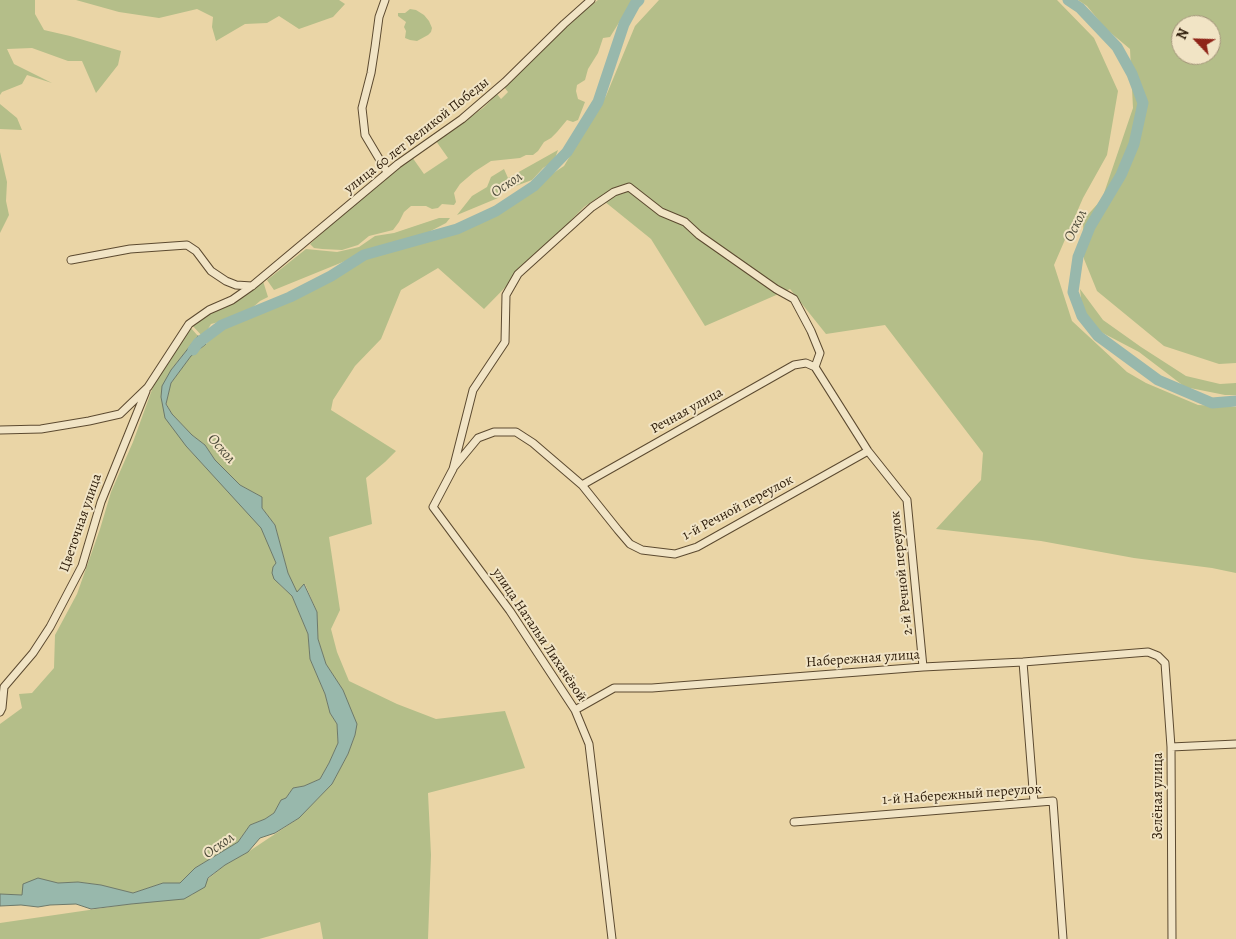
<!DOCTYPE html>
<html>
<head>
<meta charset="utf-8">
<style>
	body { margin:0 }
	#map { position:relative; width:1236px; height:939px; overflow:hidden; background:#ead5a6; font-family:Alegreya,serif }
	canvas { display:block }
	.north { position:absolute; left:1171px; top:15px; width:50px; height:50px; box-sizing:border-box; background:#f1e4c5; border:1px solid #a29479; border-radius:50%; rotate:294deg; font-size:14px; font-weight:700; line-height:20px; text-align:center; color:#2c1b08 }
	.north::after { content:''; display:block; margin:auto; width:18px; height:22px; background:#8f2418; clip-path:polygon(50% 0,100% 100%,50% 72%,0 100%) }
</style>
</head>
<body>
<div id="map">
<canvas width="1236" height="939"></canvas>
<div class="north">N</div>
</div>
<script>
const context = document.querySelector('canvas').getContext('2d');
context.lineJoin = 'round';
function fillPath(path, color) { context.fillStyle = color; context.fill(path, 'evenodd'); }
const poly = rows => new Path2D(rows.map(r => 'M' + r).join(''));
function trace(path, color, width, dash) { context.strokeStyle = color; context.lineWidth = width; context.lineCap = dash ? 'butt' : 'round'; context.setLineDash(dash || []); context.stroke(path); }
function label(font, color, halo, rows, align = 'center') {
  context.font = font + ' Alegreya,serif'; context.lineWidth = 4; context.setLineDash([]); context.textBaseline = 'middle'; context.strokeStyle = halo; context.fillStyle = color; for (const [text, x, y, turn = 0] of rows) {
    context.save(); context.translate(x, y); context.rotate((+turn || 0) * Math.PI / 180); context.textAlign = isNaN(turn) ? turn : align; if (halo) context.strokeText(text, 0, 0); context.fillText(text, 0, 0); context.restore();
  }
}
fillPath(poly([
	[0,0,35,0,35,14,44,30,70,36,121,51,118,65,96,93,82,61,68,61,32,48,7,49,14,64,52,83,27,75,22,84,2,92,0,95],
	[76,0,339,0,345,4,333,17,299,29,279,16,267,23,245,24,216,41,212,27,213,17,197,9,159,18,119,12],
	[598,0,633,0,610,37,603,38,598,53,588,69,585,80,577,85,576,91,578,99,585,102,578,120,573,122,567,120,557,132,551,138,544,142,538,151,533,155,526,155,520,158,491,161,474,172,460,184,454,193,456,202,454,205,442,204,438,208,432,209,426,206,411,206,404,212,399,222,393,230,369,236,358,245,342,250,322,249,314,248,310,244,362,197,412,157,424,174,448,158,436,141,483,108,497,94,501,99,508,92,504,87,573,19],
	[659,0,1057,0,1094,38,1118,91,1107,155,1083,198,1054,265,1072,321,1127,372,1146,383,1198,405,1236,407,1236,573,1212,568,1134,558,1041,541,936,529,981,480,983,453,885,325,826,334,790,289,705,326,651,239,599,197,584,207,484,309,438,268,401,290,381,339,355,366,333,400,331,410,396,451,385,462,366,478,372,524,329,537,340,610,331,629,337,652,349,681,397,704,436,719,505,711,525,768,428,793,431,855,428,939,323,939,320,922,259,939,0,939,0,923,192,895,208,879,225,865,248,852,299,818,332,784,348,754,355,735,356,724,343,690,326,664,318,639,317,612,305,584,297,593,288,573,275,525,262,508,262,497,240,485,215,460,205,445,192,435,172,414,166,403,171,383,191,356,206,344,222,325,291,297,331,276,364,255,457,229,496,211,564,166,606,96,635,26],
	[1078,0,1236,0,1236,363,1219,364,1164,346,1097,291,1084,259,1083,220,1102,199,1133,108,1130,49,1105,28,1087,6],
	[1181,25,1211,25,1211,55,1181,55],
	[410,9,416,10,424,15,429,21,432,28,431,32,428,35,417,41,410,40,405,38,406,31,404,27,406,22,398,16,398,13,405,13],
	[0,104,17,118,22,130,0,129],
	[558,150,554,161,543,168,532,180,505,190,498,198,457,215,472,196,487,187,491,177,504,169,508,178],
	[0,152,7,182,6,201,9,215,0,233],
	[439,218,450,218,446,223,423,235,365,253,274,290,267,280,306,249,337,252,359,247,375,236,394,233],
	[263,281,268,297,260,301,244,315,211,324,203,337,191,324],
	[1080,289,1103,320,1141,347,1186,376,1220,384,1236,383,1236,395,1225,395,1185,387,1139,352,1099,331,1082,308],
	[190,327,198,336,171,370,161,397,186,446,261,527,276,563,279,584,292,596,308,634,310,659,325,694,330,713,337,724,338,743,329,763,320,779,304,786,293,788,286,798,281,800,274,813,265,819,250,825,238,842,195,868,180,883,163,883,133,893,101,885,78,882,58,883,38,878,22,895,0,894,0,724,22,708,19,694,32,693,54,668,55,635,77,594,100,529,111,492,133,442,158,373]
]), '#b4be89');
const water = poly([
	[198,336,206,344,191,356,171,383,166,404,172,414,192,435,205,445,215,460,240,485,262,497,262,508,275,525,288,573,297,592,304,584,317,612,318,639,326,664,343,690,352,712,357,724,355,735,348,754,332,784,299,818,275,833,260,838,248,852,225,865,208,878,205,887,184,899,131,904,91,909,76,904,50,905,38,907,21,905,0,906,0,894,22,895,23,884,38,878,58,883,78,882,101,885,133,893,163,883,180,883,195,868,238,842,250,825,265,819,274,813,281,800,286,798,293,788,304,786,320,779,329,763,338,743,337,724,330,713,325,694,310,659,308,634,292,596,274,579,272,573,273,567,276,563,261,528,186,446,165,418,161,397,162,386,171,370,198,336]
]);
fillPath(water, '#98b8ac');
trace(water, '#6d796a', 1);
trace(poly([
	[1068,0,1080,8,1117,47,1132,74,1143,103,1134,144,1121,175,1090,227,1078,257,1073,292,1082,316,1098,336,1158,380,1212,403,1236,401],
	[193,350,198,343,222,325,290,297,331,276,364,255,457,229,496,211,534,186,567,152,598,102,624,24,635,4,639,0]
]), '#98b8ac', 11);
const minor = poly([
	[385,0,379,17,375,47,371,73,362,108,365,135,387,172],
	[71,260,130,249,187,245,196,251,211,271,226,281,236,285,252,286],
	[0,430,41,429,89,421,120,414,148,387,189,324,209,310,232,300,252,286,398,164,462,119,505,82,564,24,591,0],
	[454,467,478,438,494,432,516,432,533,443,582,485,618,530,630,544,642,550,675,554,697,547,868,451],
	[582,485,794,365,806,363,815,367,868,451,907,500,923,667],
	[1023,662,1034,802],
	[575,710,614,688,652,688,923,667,1023,662,1148,652,1158,656,1165,663,1171,747,1172,939],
	[0,712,2,708,4,687,33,653,50,627,82,566,101,502,146,391],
	[1171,747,1236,744],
	[794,822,1053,801,1063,939],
	[612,939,589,744,575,710,510,611,433,507,453,469,473,390,505,342,506,295,518,274,592,207,614,192,629,187,661,212,685,222,699,235,776,289,794,299,811,331,820,353,815,367]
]);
trace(minor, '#5c4a30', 9);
trace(minor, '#f1e4c5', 7);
label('14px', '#2c1b08', '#f1e4c5', [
	["улица 60 лет Великой Победы",417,136,-38],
	["Речная улица",687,411,-29],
	["1-й Речной переулок",738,508,-28],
	["Цветочная улица",81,523,-71],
	["2-й Речной переулок",902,573,-96],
	["улица Натальи Лихачёвой",539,635,56],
	["Набережная улица",863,659,-4],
	["1-й Набережный переулок",962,795,-4],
	["Зелёная улица",1159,796,-90]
]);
label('italic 15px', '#4c4a39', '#f1e4c5', [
	["Оскол",507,185,-34],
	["Оскол",1076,226,-64],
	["Оскол",221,449,49],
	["Оскол",219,846,-35]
]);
</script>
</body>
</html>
